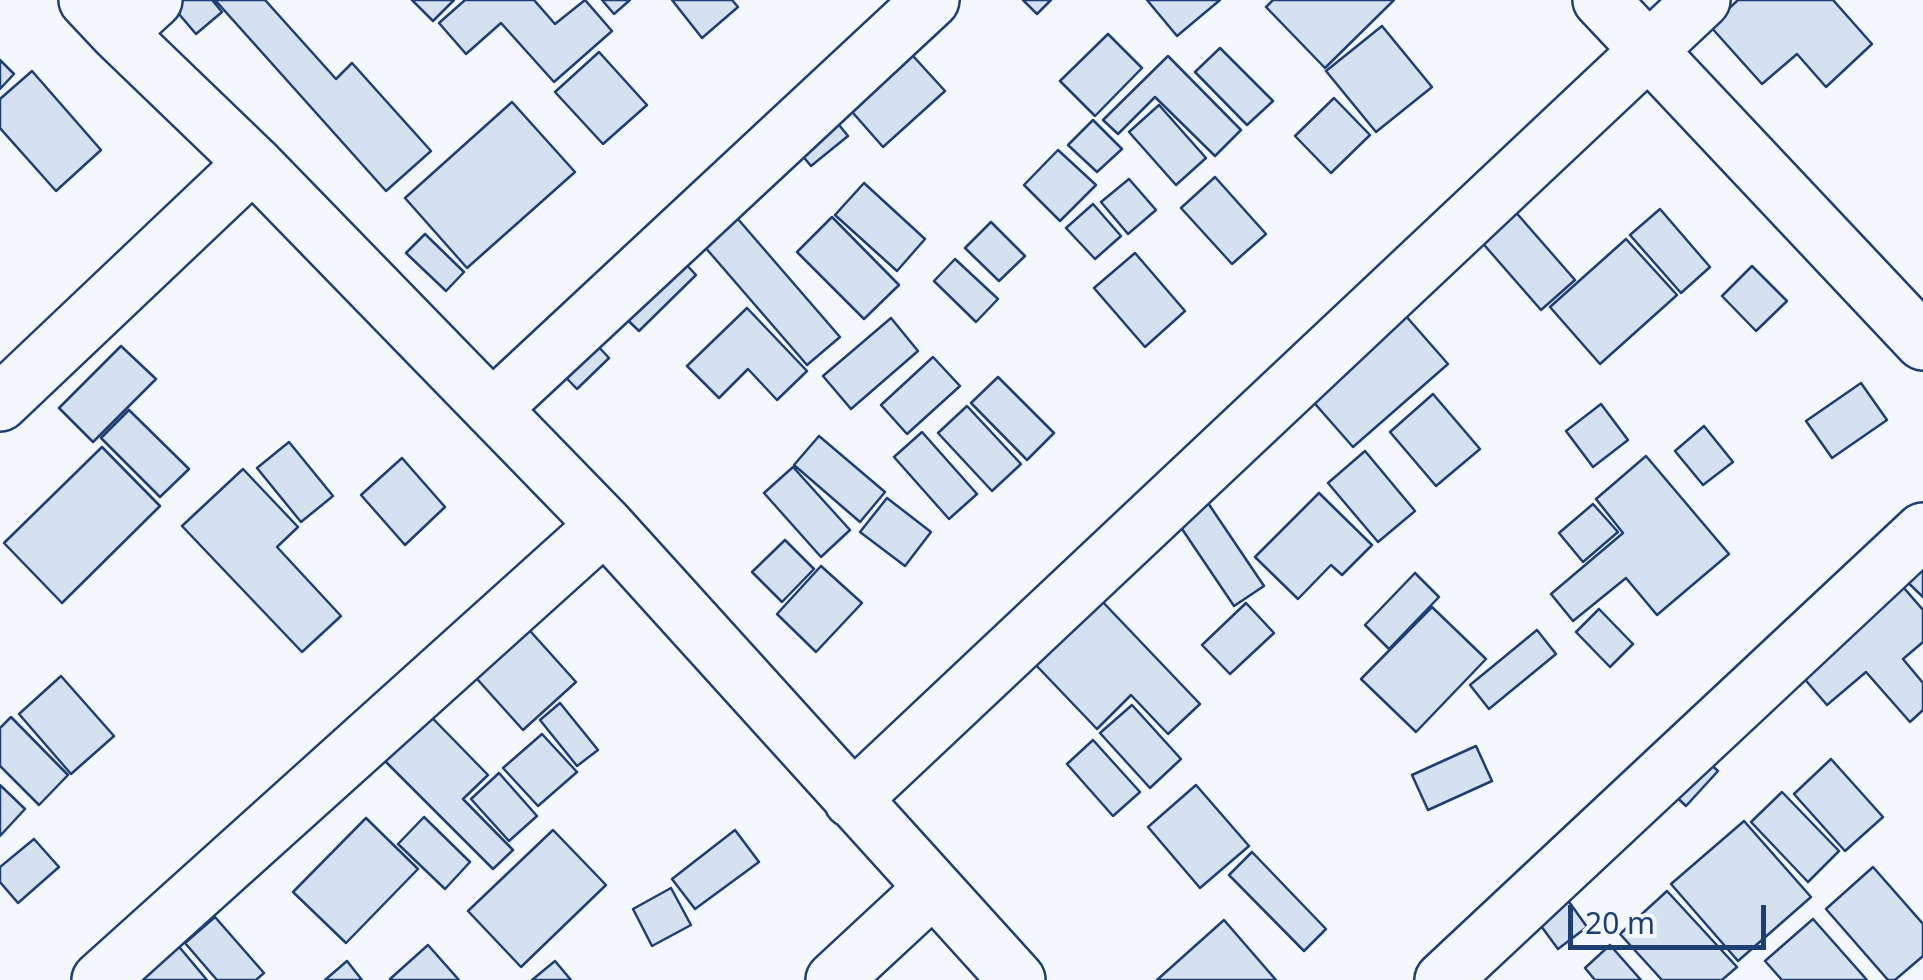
<!DOCTYPE html>
<html>
<head>
<meta charset="utf-8">
<style>
	body { margin:0 }
	#map { position:relative; width:1923px; height:980px; overflow:hidden; background:#f4f7fb; font-family:"Noto Sans",sans-serif }
	canvas { display:block }
	.scale { position:absolute; left:1568px; top:905px; width:198px; height:45px; box-sizing:border-box; border:5px solid #1d3f73; border-top:0; padding-left:12px; font-size:30px; line-height:35px; white-space:nowrap; color:#1d3f73; -webkit-text-stroke:8px #f4f7fb; paint-order:stroke }
</style>
</head>
<body>
<div id="map">
<canvas width="1923" height="980"></canvas>
<div class="scale">20 m</div>
</div>
<script>
const context = document.querySelector('canvas').getContext('2d');
context.lineJoin = 'round';
function fillPath(path, color) { context.fillStyle = color; context.fill(path, 'evenodd'); }
const poly = rows => new Path2D(rows.map(r => 'M' + r).join(''));
function trace(path, color, width, dash) { context.strokeStyle = color; context.lineWidth = width; context.lineCap = dash ? 'butt' : 'round'; context.setLineDash(dash || []); context.stroke(path); }
const building = poly([
	[167,0,212,0,222,12,196,34,167,0],
	[215,0,265,0,336,79,352,63,431,151,386,191,215,0],
	[412,0,454,0,433,21,412,0],
	[465,0,534,0,555,24,585,0,612,31,554,82,501,23,466,54,439,23,465,0],
	[602,0,630,0,614,14,602,0],
	[672,0,732,0,738,7,702,38,672,0],
	[1023,0,1051,0,1037,14,1023,0],
	[1147,0,1220,0,1177,36,1147,0],
	[1273,0,1394,0,1325,68,1266,7,1273,0],
	[1738,0,1833,0,1872,44,1826,87,1797,54,1762,84,1710,26,1738,0],
	[1382,26,1432,87,1376,132,1326,71,1382,26],
	[893,34,945,91,883,147,832,89,893,34],
	[1108,34,1142,68,1095,116,1060,81,1108,34],
	[1220,48,1273,101,1247,125,1195,72,1220,48],
	[599,52,647,105,603,144,555,92,599,52],
	[1168,56,1241,130,1215,156,1155,97,1118,134,1103,120,1168,56],
	[0,60,14,74,0,89,0,60],
	[32,71,101,150,56,191,0,128,0,99,32,71],
	[1334,98,1370,135,1331,173,1295,136,1334,98],
	[818,99,848,136,811,166,780,129,818,99],
	[512,102,575,172,467,268,405,198,512,102],
	[1159,105,1206,158,1176,185,1129,132,1159,105],
	[1093,120,1122,149,1097,172,1068,145,1093,120],
	[1058,150,1096,185,1060,221,1024,185,1058,150],
	[1215,177,1266,234,1232,264,1181,208,1215,177],
	[1129,179,1156,210,1128,234,1101,202,1129,179],
	[864,183,925,239,897,271,835,215,864,183],
	[718,196,840,337,807,365,685,224,718,196],
	[1093,204,1121,236,1095,259,1066,228,1093,204],
	[1513,209,1575,280,1541,310,1479,239,1513,209],
	[1660,209,1710,267,1681,293,1630,235,1660,209],
	[832,217,899,285,864,319,797,252,832,217],
	[991,222,1025,256,999,281,965,248,991,222],
	[425,234,464,272,446,291,406,253,425,234],
	[1626,239,1677,295,1600,364,1550,307,1626,239],
	[669,246,696,275,639,331,610,303,669,246],
	[1135,253,1185,311,1145,347,1094,288,1135,253],
	[955,259,998,299,976,322,934,281,955,259],
	[1752,266,1787,301,1756,331,1722,296,1752,266],
	[747,308,807,371,777,400,748,369,719,398,687,366,747,308],
	[1405,315,1448,364,1353,447,1309,397,1405,315],
	[891,318,918,351,851,409,823,376,891,318],
	[582,329,609,358,577,389,549,360,582,329],
	[121,346,156,379,93,442,59,408,121,346],
	[933,357,960,386,907,434,881,405,933,357],
	[998,377,1054,433,1027,460,971,403,998,377],
	[1861,383,1887,420,1832,458,1806,421,1861,383],
	[1433,394,1480,449,1436,486,1390,432,1433,394],
	[1601,404,1628,440,1593,467,1566,431,1601,404],
	[967,406,1021,464,992,491,938,433,967,406],
	[129,410,189,469,160,497,101,438,129,410],
	[1704,426,1733,462,1703,485,1675,451,1704,426],
	[922,432,977,494,949,519,894,457,922,432],
	[819,436,885,492,860,522,794,465,819,436],
	[289,442,333,496,301,522,257,468,289,442],
	[102,447,160,506,62,603,4,543,102,447],
	[1365,451,1415,511,1378,542,1328,483,1365,451],
	[1646,456,1729,554,1657,615,1626,578,1573,621,1551,594,1623,533,1596,499,1646,456],
	[402,458,445,507,405,545,361,495,402,458],
	[793,467,850,530,821,557,764,493,793,467],
	[243,469,298,527,277,547,341,616,302,652,182,526,243,469],
	[1319,493,1372,545,1342,575,1331,565,1298,599,1255,557,1319,493],
	[887,498,931,532,905,566,860,532,887,498],
	[1208,503,1264,586,1234,606,1178,523,1208,503],
	[1593,504,1618,532,1583,562,1559,533,1593,504],
	[785,540,814,569,782,602,752,572,785,540],
	[1923,542,1923,597,1896,571,1923,542],
	[821,566,862,603,816,652,777,614,821,566],
	[1415,573,1439,597,1389,649,1365,625,1415,573],
	[1891,573,1923,610,1923,642,1903,659,1923,683,1923,710,1910,722,1866,672,1827,705,1789,661,1891,573],
	[1099,598,1200,704,1168,734,1131,695,1097,729,1033,662,1099,598],
	[1246,603,1274,633,1230,674,1202,645,1246,603],
	[1432,607,1486,659,1416,732,1361,679,1432,607],
	[1599,609,1633,644,1610,667,1576,632,1599,609],
	[523,623,576,682,523,730,469,670,523,623],
	[1537,630,1556,654,1489,709,1470,685,1537,630],
	[61,676,114,736,71,774,19,714,61,676],
	[406,691,488,775,463,799,513,850,493,869,360,736,406,691],
	[560,703,598,750,577,766,540,720,560,703],
	[1132,705,1181,759,1150,788,1100,733,1132,705],
	[11,717,68,775,39,805,0,766,0,728,11,717],
	[542,734,577,772,538,806,503,768,542,734],
	[1093,740,1140,792,1113,816,1067,764,1093,740],
	[1476,746,1492,781,1428,810,1412,775,1476,746],
	[1697,752,1718,771,1686,806,1665,786,1697,752],
	[1831,759,1883,817,1845,851,1794,794,1831,759],
	[499,773,537,816,509,841,471,799,499,773],
	[0,785,25,809,0,836,0,785],
	[1196,785,1249,846,1200,888,1148,827,1196,785],
	[1782,792,1839,851,1808,882,1751,822,1782,792],
	[424,817,470,862,445,889,398,844,424,817],
	[366,818,418,869,346,943,293,892,366,818],
	[1744,821,1811,897,1738,961,1671,884,1744,821],
	[553,830,606,885,521,967,468,911,553,830],
	[735,830,759,862,695,909,672,879,735,830],
	[34,839,59,867,18,903,0,882,0,867,34,839],
	[1252,852,1326,929,1304,951,1229,875,1252,852],
	[1873,867,1923,924,1923,956,1895,980,1888,980,1826,909,1873,867],
	[1557,885,1587,927,1558,949,1527,907,1557,885],
	[671,888,691,925,652,946,633,909,671,888],
	[1667,891,1737,967,1722,980,1662,980,1620,934,1667,891],
	[215,917,264,973,256,980,217,980,185,943,215,917],
	[1813,919,1867,980,1782,980,1765,961,1813,919],
	[1224,920,1276,980,1157,980,1224,920],
	[160,924,207,980,132,980,160,924],
	[428,945,459,980,390,980,390,979,428,945],
	[1610,945,1641,980,1595,980,1585,968,1610,945],
	[347,961,362,980,325,980,347,961],
	[555,961,571,980,532,980,555,961]
]);
fillPath(building, '#d5e0f0');
trace(building, '#1d3f73', 2.5);
const street = poly([
	[87,0,118,33,253,163,605,525,1017,980],
	[1601,0,1923,342],
	[118,33,154,0],
	[0,403,253,163],
	[492,409,931,0],
	[852,800,1702,0],
	[100,980,605,525],
	[834,980,932,889],
	[1443,980,1923,531]
]);
trace(street, '#1d3f73', 60);
trace(street, '#f4f7fb', 55);
</script>
</body>
</html>
